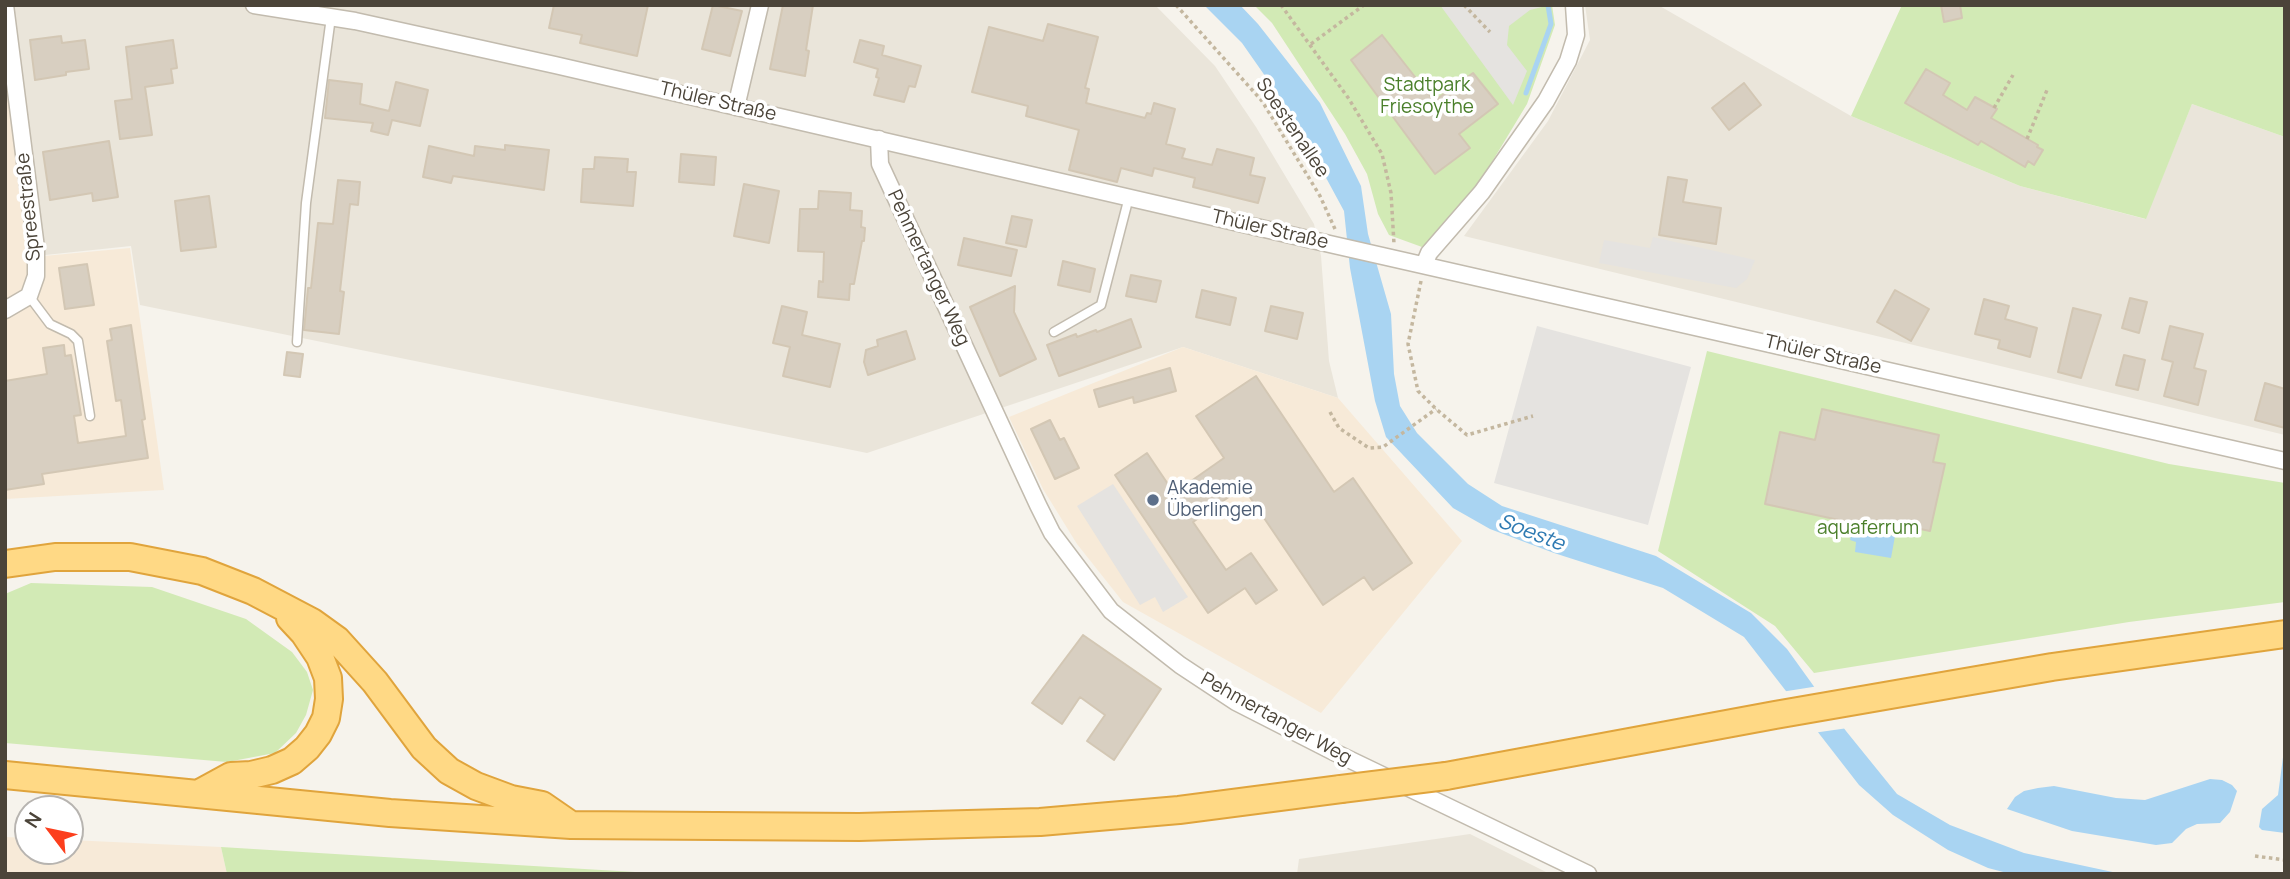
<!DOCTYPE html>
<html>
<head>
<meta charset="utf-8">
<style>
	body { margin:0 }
	#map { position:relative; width:2290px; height:879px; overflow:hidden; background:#f6f3ec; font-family:Manrope,sans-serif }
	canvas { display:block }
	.frame { position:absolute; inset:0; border:7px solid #4b4439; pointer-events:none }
	.north { position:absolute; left:14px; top:795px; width:70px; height:70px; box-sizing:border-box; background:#fff; border:2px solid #b7b4b0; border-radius:50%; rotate:302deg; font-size:19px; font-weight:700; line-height:28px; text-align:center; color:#4b4439 }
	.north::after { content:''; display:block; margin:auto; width:24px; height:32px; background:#fc3f1d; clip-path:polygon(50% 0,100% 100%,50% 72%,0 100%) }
</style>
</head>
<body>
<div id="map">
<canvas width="2290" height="879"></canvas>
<div class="frame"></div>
<div class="north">N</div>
</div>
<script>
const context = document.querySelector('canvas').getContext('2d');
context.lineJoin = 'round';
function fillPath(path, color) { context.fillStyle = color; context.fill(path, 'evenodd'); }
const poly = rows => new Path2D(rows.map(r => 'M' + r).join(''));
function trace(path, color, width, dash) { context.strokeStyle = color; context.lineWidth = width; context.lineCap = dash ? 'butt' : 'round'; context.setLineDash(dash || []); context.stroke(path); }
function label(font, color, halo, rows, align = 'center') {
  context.font = font + ' Manrope,sans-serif'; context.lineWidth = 7; context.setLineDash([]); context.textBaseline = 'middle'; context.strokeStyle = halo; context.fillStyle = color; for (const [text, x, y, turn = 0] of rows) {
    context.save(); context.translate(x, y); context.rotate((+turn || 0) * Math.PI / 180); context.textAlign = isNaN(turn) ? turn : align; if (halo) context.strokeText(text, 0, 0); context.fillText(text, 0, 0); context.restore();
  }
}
fillPath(poly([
	[13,5,1155,5,1215,66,1256,127,1314,224,1321,256,1329,361,1338,398,1183,347,867,453,140,305,131,246,45,255],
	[1585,5,1658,5,1851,116,2020,186,2145,219,2192,104,2285,137,2285,435,1464,236,1548,121,1590,40],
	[1470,834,1550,874,1297,874,1299,859]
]), '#eae5da');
fillPath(poly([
	[5,71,44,256,130,248,164,490,5,499],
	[1183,347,1338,398,1462,541,1321,713,1123,602,1077,544,1043,489,1009,417],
	[5,837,28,838,28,851,70,851,70,840,221,847,227,874,5,874]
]), '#f7ead8');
fillPath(poly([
	[1254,5,1552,5,1555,25,1527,104,1475,190,1422,247,1389,235,1378,214,1367,174,1345,134,1272,23],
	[1902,5,2285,5,2285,137,2192,104,2146,219,2020,186,1851,116],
	[1707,351,2169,464,2285,483,2285,602,2129,622,1814,673,1775,626,1658,551],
	[31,583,152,587,246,619,292,652,307,672,313,690,306,715,296,733,275,753,227,762,5,743,5,594],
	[221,847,449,861,669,874,227,874]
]), '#d2eab5');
fillPath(poly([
	[1440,5,1541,5,1542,7,1530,10,1509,26,1507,45,1527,71,1513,105],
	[1653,237,1755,260,1747,279,1736,288,1599,263,1604,240,1650,248],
	[1537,326,1691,367,1648,525,1494,483],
	[1113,484,1188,597,1163,612,1155,597,1140,605,1077,506]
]), '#e5e3e0');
fillPath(poly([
	[1204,5,1240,5,1258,24,1320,103,1361,186,1368,234,1391,314,1394,374,1400,406,1417,433,1468,484,1502,506,1656,556,1751,613,1787,649,1846,731,1897,794,1950,825,2024,853,2122,874,2011,874,1988,868,1948,850,1893,815,1859,785,1744,637,1663,588,1554,553,1490,529,1453,508,1386,437,1375,401,1350,268,1344,211,1291,113,1242,43],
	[1854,524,1861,525,1861,530,1895,536,1891,558,1855,552,1856,542,1850,540],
	[2285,742,2285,833,2262,830,2259,827,2262,809,2278,795],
	[2210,779,2222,780,2232,785,2237,791,2230,812,2220,823,2197,824,2186,829,2172,843,2156,845,2072,831,2007,809,2015,797,2024,791,2038,788,2054,786,2116,798,2145,800]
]), '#a9d4f2');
fillPath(poly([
	[1819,686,1848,728,1813,733,1781,692]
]), '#f6f3ec');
trace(poly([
	[1526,93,1551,24,1548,5]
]), '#a9d4f2', 5);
const building = poly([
	[554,5,648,5,637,56,580,43,582,35,549,28,554,5],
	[713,5,742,11,730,56,702,49,713,5],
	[783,5,813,5,806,50,809,51,805,76,770,69,783,5],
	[1941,5,1960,5,1962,18,1944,22,1941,5],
	[1048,24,1098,37,1085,88,1089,89,1086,103,1145,118,1147,113,1151,114,1154,103,1175,109,1166,144,1185,149,1182,158,1212,165,1217,149,1254,158,1250,175,1265,178,1258,203,1193,187,1195,178,1154,168,1152,176,1121,168,1117,182,1069,170,1079,130,1026,116,1028,106,972,92,989,27,1043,41,1048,24],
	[1382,35,1434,101,1473,73,1498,104,1459,134,1470,148,1435,174,1351,60,1382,35],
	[61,36,62,43,85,40,89,69,66,72,66,75,35,80,30,40,61,36],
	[173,40,177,68,171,69,173,83,145,87,152,135,120,139,115,101,132,99,126,47,173,40],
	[860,40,884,46,882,55,921,66,915,87,909,86,904,102,874,95,879,78,876,77,878,69,854,62,860,40],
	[1926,69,1950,83,1943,95,1967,110,1975,97,1997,109,1991,118,2038,145,2037,147,2043,150,2034,165,2028,161,2025,167,1981,141,1978,145,1905,103,1926,69],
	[329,80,362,84,360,104,389,111,396,82,428,90,420,126,392,120,388,135,371,131,373,123,325,118,329,80],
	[1744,83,1761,105,1729,130,1712,108,1744,83],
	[109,141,118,197,93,201,92,193,50,200,43,152,109,141],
	[505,145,549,150,544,190,453,176,451,183,423,177,429,146,474,156,475,146,505,150,505,145],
	[681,154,716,157,714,185,679,182,681,154],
	[595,157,628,159,627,172,636,172,633,206,581,202,583,169,594,169,595,157],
	[1668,177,1687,180,1683,202,1721,208,1716,244,1659,235,1668,177],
	[338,180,360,182,358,205,350,204,340,291,344,292,339,334,304,330,308,288,311,288,318,223,333,224,338,180],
	[744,184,779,191,769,243,734,236,744,184],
	[819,191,851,193,850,210,862,211,861,227,865,228,864,241,862,241,854,284,850,284,849,300,818,297,819,281,823,282,824,252,798,251,800,209,818,209,819,191],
	[209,196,216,247,181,251,175,201,209,196],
	[1012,216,1032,220,1026,247,1006,243,1012,216],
	[964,238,1017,250,1011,276,958,265,964,238],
	[1063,261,1095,269,1090,292,1058,285,1063,261],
	[87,264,94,305,65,309,59,268,87,264],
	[1131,275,1161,281,1156,302,1126,296,1131,275],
	[1015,286,1014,312,1036,359,1000,376,970,307,1015,286],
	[1202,290,1236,298,1230,325,1196,317,1202,290],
	[1895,290,1929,309,1911,341,1877,322,1895,290],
	[2130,298,2147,302,2139,333,2122,328,2130,298],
	[1984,299,2009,306,2005,319,2037,328,2030,357,1998,348,2000,340,1975,334,1984,299],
	[782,306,807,312,802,335,840,344,830,387,783,376,790,347,773,343,782,306],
	[1271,306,1303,313,1297,339,1265,331,1271,306],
	[2073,308,2101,315,2081,378,2058,372,2073,308],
	[1131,319,1141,347,1059,376,1047,345,1076,334,1077,337,1096,330,1097,332,1131,319],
	[131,325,145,419,142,420,148,458,42,474,44,484,5,490,5,381,47,374,43,348,64,345,65,356,71,355,81,415,74,416,78,443,126,436,121,400,116,401,107,341,112,340,110,329,131,325],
	[2170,326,2203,334,2194,368,2206,371,2198,405,2164,396,2173,362,2162,359,2170,326],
	[906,331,915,359,868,375,864,362,866,350,878,346,877,340,906,331],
	[287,352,303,354,300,377,284,375,287,352],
	[2124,355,2145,360,2138,390,2116,385,2124,355],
	[1170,368,1176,391,1134,403,1133,397,1099,407,1094,390,1170,368],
	[1256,376,1334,492,1353,478,1412,563,1373,590,1364,577,1323,605,1243,487,1193,522,1226,570,1251,553,1277,590,1256,604,1245,588,1208,613,1115,475,1147,453,1174,493,1224,458,1196,416,1256,376],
	[2265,383,2285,389,2285,428,2255,420,2265,383],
	[1822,409,1939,435,1933,462,1945,464,1930,531,1877,520,1876,528,1765,504,1780,432,1815,440,1822,409],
	[1050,420,1060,440,1064,438,1079,468,1055,479,1031,429,1050,420],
	[1083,635,1161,689,1114,760,1087,741,1105,715,1080,697,1062,724,1032,703,1083,635]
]);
fillPath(building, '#d8cfc1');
trace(building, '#d3c7b4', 2);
const service = poly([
	[29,296,50,324,71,334,78,341,90,416],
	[1054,332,1101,305,1129,197],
	[297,342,306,203,331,17]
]);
const minor = poly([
	[254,5,355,21,555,65,1334,245,2285,461],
	[736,107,760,5],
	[879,139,880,164,1038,505,1052,533,1111,611,1180,665,1236,702,1336,753,1588,874],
	[1424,265,1429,253,1482,192,1546,101,1568,61,1576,35,1574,5],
	[5,310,29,296,36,276,36,248,5,5]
]);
const trunk = poly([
	[5,564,55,557,130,557,202,571,253,591,312,622,337,640,375,682,424,748,449,771,476,786,511,799,542,805,571,825],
	[5,775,390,813,571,825,859,827,1040,822,1179,810,1341,789],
	[1446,776,1775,715,2052,667,2285,634],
	[198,794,231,776,251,775,272,770,292,761,307,748,318,734,326,718,329,699,328,678,320,657,304,633,290,618]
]);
trace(service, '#c2bbae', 11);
trace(minor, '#c2bbae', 19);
trace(trunk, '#e0a43c', 30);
trace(poly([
	[1176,5,1262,101,1320,196,1335,229],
	[1281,5,1349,99,1382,154,1391,193,1394,244],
	[1464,5,1490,32],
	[1311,44,1364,5],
	[1994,108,2013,75],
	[2027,139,2047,90],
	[1421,281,1408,344,1418,391,1436,409,1467,435,1533,416],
	[1330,412,1339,428,1369,448,1383,447,1436,409],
	[2255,856,2285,860]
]), '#c4b79f', 3.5, [3.5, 3.5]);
trace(service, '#fff', 8);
trace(minor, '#fff', 16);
trace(trunk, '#ffd985', 26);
const trunkBridge = poly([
	[1341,789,1446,776]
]);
trace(trunkBridge, '#e0a43c', 30, []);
trace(trunkBridge, '#ffd985', 26);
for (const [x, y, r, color] of [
	[1153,500,7,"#5c6f8a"]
]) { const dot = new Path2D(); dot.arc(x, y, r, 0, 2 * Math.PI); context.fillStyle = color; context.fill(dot); trace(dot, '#fff', 2.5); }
label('19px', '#4a7f2a', '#fff', [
	["Stadtpark",1427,86],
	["Friesoythe",1427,108],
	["aquaferrum",1868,529]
]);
label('19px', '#4b4439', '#fff', [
	["Thüler Straße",718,102,13],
	["Soestenallee",1292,128,56],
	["Spreestraße",29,207,-96],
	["Thüler Straße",1270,230,13],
	["Pehmertanger Weg",928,268,65],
	["Thüler Straße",1823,355,13],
	["Pehmertanger Weg",1276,719,29]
]);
label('19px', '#4e5e75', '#fff', [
	["Akademie",1167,489],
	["Überlingen",1167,511]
], 'left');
label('italic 21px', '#2e7ab2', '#fff', [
	["Soeste",1531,533,21]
]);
</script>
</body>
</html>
